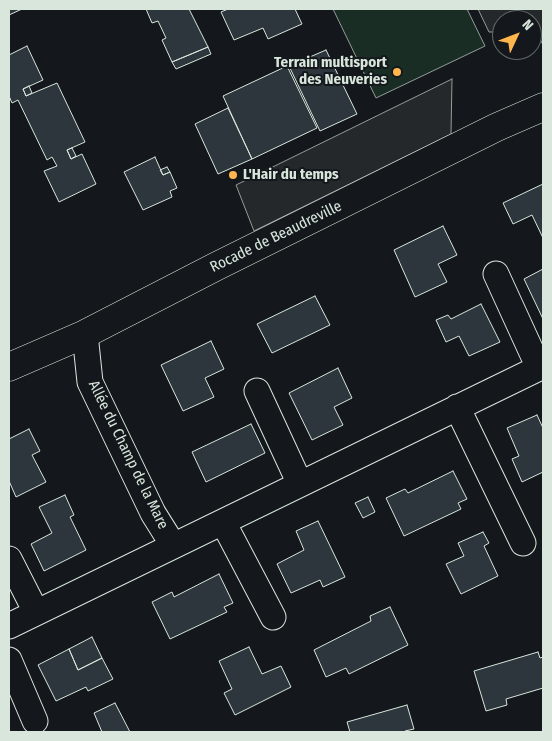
<!DOCTYPE html>
<html>
<head>
<meta charset="utf-8">
<style>
	body { margin:0 }
	#map { position:relative; width:552px; height:741px; overflow:hidden; background:#14181c; font-family:"Fira Sans Condensed",sans-serif }
	canvas { display:block }
	.frame { position:absolute; inset:0; border:10px solid #d8e6dc; pointer-events:none }
	.north { position:absolute; left:492px; top:10px; width:50px; height:50px; box-sizing:border-box; background:#14181c; border:1px solid #626a69; border-radius:50%; rotate:47deg; font-size:14px; font-weight:700; line-height:20px; text-align:center; color:#d8e6dc }
	.north::after { content:''; display:block; margin:auto; width:18px; height:22px; background:#ffb74d; clip-path:polygon(50% 0,100% 100%,50% 72%,0 100%) }
</style>
</head>
<body>
<div id="map">
<canvas width="552" height="741"></canvas>
<div class="frame"></div>
<div class="north">N</div>
</div>
<script>
const context = document.querySelector('canvas').getContext('2d');
context.lineJoin = 'round';
function fillPath(path, color) { context.fillStyle = color; context.fill(path, 'evenodd'); }
const poly = rows => new Path2D(rows.map(r => 'M' + r).join(''));
function trace(path, color, width, dash) { context.strokeStyle = color; context.lineWidth = width; context.lineCap = dash ? 'butt' : 'round'; context.setLineDash(dash || []); context.stroke(path); }
function label(font, color, halo, rows, align = 'center') {
  context.font = font + ' "Fira Sans Condensed",sans-serif'; context.lineWidth = 4; context.setLineDash([]); context.textBaseline = 'middle'; context.strokeStyle = halo; context.fillStyle = color; for (const [text, x, y, turn = 0] of rows) {
    context.save(); context.translate(x, y); context.rotate((+turn || 0) * Math.PI / 180); context.textAlign = isNaN(turn) ? turn : align; if (halo) context.strokeText(text, 0, 0); context.fillText(text, 0, 0); context.restore();
  }
}
const green = poly([
	[333,9,467,9,485,46,376,98,333,9]
]);
fillPath(green, '#1a2d24');
trace(green, '#939e99', 1);
const parking = poly([
	[478,9,543,9,543,45,536,31,532,31,532,20,502,20,502,32,489,32,478,9],
	[452,79,451,134,254,231,236,185,452,79]
]);
fillPath(parking, '#24282b');
trace(parking, '#939e99', 1);
const building = poly([
	[9,9,22,9,9,15,9,9],
	[146,9,189,9,208,47,172,62,162,40,166,38,158,21,152,23,146,9],
	[228,9,295,9,302,24,268,39,263,28,234,40,221,12,228,9],
	[27,46,43,80,23,89,26,96,57,83,85,142,67,150,71,159,82,154,96,184,59,202,44,171,57,166,52,157,47,160,18,100,12,103,9,96,9,55,27,46],
	[208,47,211,54,176,69,172,62,208,47],
	[326,50,357,114,320,131,289,66,326,50],
	[287,66,317,128,252,159,223,96,287,66],
	[29,86,32,93,26,96,23,89,29,86],
	[228,108,252,159,218,174,195,124,228,108],
	[72,148,76,156,71,159,67,150,72,148],
	[155,157,163,175,170,172,177,188,170,191,172,197,143,210,124,172,155,157],
	[167,167,170,172,163,175,160,170,167,167],
	[543,184,543,238,532,215,513,224,503,203,543,184],
	[443,226,457,255,438,264,447,282,415,297,394,250,443,226],
	[543,269,543,319,524,279,543,269],
	[315,296,330,325,272,353,257,324,315,296],
	[481,304,500,342,469,356,459,336,446,342,436,320,448,315,451,319,481,304],
	[211,341,224,369,205,378,214,397,183,411,161,365,211,341],
	[338,368,352,398,334,407,343,425,312,440,289,393,338,368],
	[537,415,543,428,543,472,522,482,512,459,519,456,507,428,537,415],
	[251,424,265,453,206,482,192,452,251,424],
	[29,429,40,451,32,455,46,482,16,497,9,481,9,439,29,429],
	[453,471,467,499,458,503,461,509,404,536,386,498,405,489,408,493,453,471],
	[65,495,74,515,70,517,86,550,44,571,31,544,52,533,39,507,65,495],
	[368,497,375,512,363,518,355,503,368,497],
	[318,521,345,577,323,587,320,580,291,593,277,564,304,550,296,531,318,521],
	[483,532,489,543,484,546,498,576,461,594,446,564,464,556,458,543,483,532],
	[219,574,233,603,224,607,227,612,170,639,152,602,172,592,174,597,219,574],
	[390,607,408,645,349,674,346,668,326,677,314,650,371,621,370,616,390,607],
	[92,637,102,658,78,670,69,649,92,637],
	[249,647,262,674,281,666,291,687,235,715,224,693,232,689,219,661,249,647],
	[69,649,78,670,102,658,113,679,88,691,86,687,56,701,38,665,69,649],
	[538,652,540,658,543,657,543,688,506,699,507,705,486,711,474,671,538,652],
	[115,703,130,732,101,732,102,732,94,713,115,703],
	[407,705,414,729,405,731,406,732,350,732,347,722,407,705]
]);
fillPath(building, '#2c363c');
trace(building, '#d8e6dc', 1);
const minor = poly([
	[496,274,539,368],
	[85,334,90,382,153,513,173,545],
	[257,391,300,484],
	[457,407,523,543],
	[223,522,273,617],
	[9,559,36,612],
	[9,626,543,366],
	[9,660,35,721]
]);
const tertiary = poly([
	[9,367,85,334,217,266,497,127,543,107]
]);
trace(minor, '#d8e6dc', 27);
trace(tertiary, '#d8e6dc', 29);
trace(minor, '#14181c', 25);
trace(tertiary, '#14181c', 28);
for (const [x, y, r, color] of [
	[397,72,5,"#ffb74d"],
	[233,175,5,"#ffb74d"]
]) { const dot = new Path2D(); dot.arc(x, y, r, 0, 2 * Math.PI); context.fillStyle = color; context.fill(dot); trace(dot, '#14181c', 2); }
label('bold 15px', '#d8e6dc', '#14181c', [
	["Terrain multisport",387,63],
	["des Neuveries",387,80],
	["L'Hair du temps",243,175,"left"]
], 'right');
label('15px', '#d8e6dc', '#14181c', [
	["Rocade de Beaudreville",276,237,-26],
	["Allée du Champ de la Mare",128,455,64]
]);
</script>
</body>
</html>
